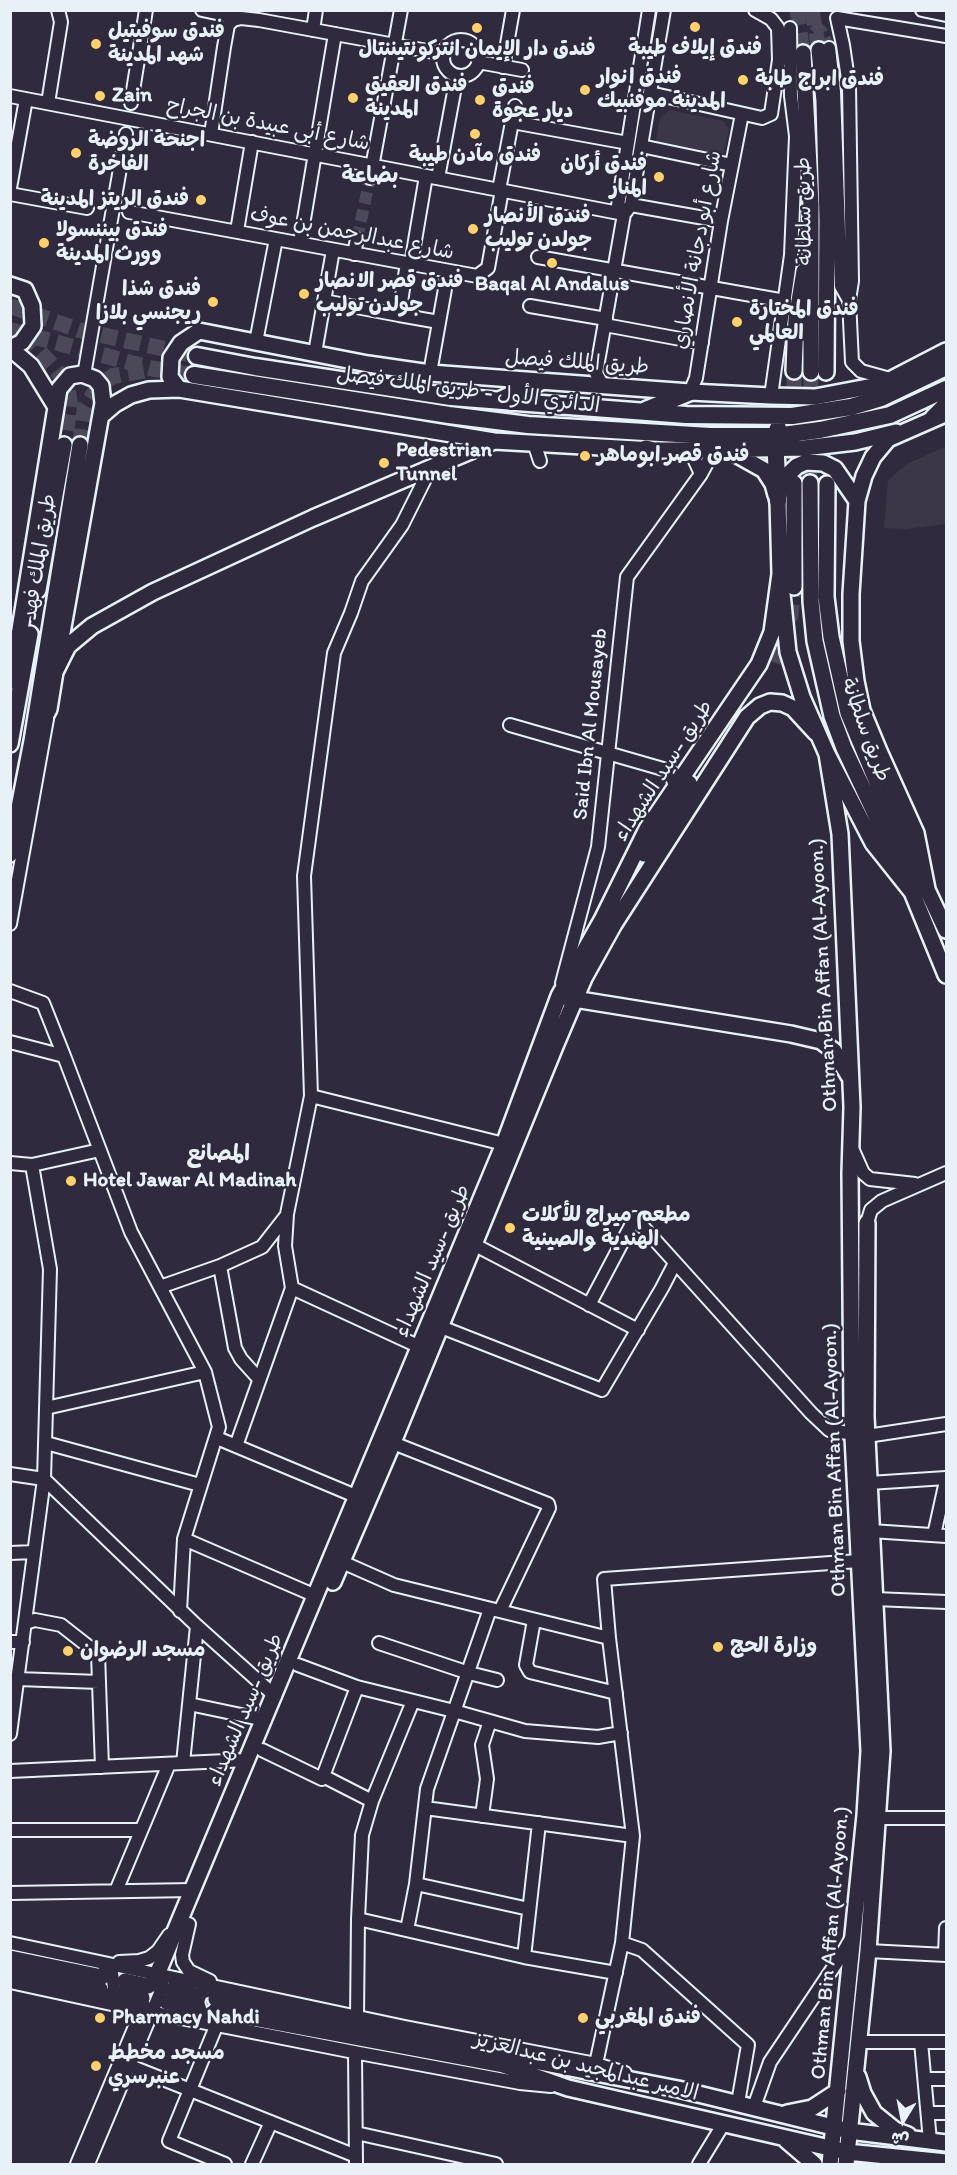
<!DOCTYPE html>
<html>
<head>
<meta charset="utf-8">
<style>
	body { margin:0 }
	#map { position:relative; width:957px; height:2175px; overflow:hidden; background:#2f2a3d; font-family:Itim,"Playpen Sans Arabic",sans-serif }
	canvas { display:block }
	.frame { position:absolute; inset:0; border:12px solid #e8f1f8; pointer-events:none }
	.north { position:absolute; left:873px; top:2091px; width:60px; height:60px; -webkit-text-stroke:4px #2f2a3d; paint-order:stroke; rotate:190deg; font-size:16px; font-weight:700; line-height:24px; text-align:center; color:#e8f1f8 }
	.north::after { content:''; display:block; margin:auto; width:21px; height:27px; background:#e8f1f8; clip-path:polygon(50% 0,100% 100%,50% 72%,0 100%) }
</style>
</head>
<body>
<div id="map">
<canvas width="957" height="2175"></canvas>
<div class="frame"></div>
<div class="north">ش</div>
</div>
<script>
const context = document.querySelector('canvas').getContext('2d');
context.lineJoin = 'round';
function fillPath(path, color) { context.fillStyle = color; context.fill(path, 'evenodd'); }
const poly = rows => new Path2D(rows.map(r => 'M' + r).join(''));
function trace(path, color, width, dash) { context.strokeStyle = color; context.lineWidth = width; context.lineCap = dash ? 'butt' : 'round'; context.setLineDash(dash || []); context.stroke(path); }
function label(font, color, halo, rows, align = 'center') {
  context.font = font + ' Itim,"Playpen Sans Arabic",sans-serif'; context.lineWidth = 5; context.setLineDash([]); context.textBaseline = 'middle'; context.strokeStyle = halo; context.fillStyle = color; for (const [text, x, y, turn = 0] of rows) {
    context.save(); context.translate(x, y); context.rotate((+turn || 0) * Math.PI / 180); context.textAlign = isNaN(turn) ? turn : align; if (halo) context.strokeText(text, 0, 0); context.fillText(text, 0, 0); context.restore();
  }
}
fillPath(poly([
	[670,110,723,121,729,129,723,157,655,145,660,118],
	[946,446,946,524,906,529,884,528,888,480,907,464]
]), '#3b3749');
trace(poly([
	[814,24,822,32,829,48],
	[357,239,370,178]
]), '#4b4859', 12, [12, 6]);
trace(poly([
	[797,10,803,53],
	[812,10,819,50],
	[794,479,794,371],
	[810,483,811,372],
	[773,662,791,615,794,587]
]), '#4b4859', 15, [15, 8]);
trace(poly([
	[10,306,79,330,197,356],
	[10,330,154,369,194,375],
	[24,335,52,365,67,384,70,404,64,445],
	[80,445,85,407,99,386,113,376,148,370]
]), '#4b4859', 16, [16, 8]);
const minor = poly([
	[202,10,240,18],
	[922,10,946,15],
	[837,18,843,45,849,86,852,281,849,300,852,362,861,371,890,379],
	[837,18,946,36],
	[313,30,316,10],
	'443 58a18 18 0 1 1 36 0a18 18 0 1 1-36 0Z',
	[829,48,834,92,841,286,849,300],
	[478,62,522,70],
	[503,67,513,10],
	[650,93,762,118,771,114,779,60,778,28,771,19,755,10],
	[10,96,624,214],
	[48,103,61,22,58,10],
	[131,103,146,10],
	[515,106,512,122,628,143],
	[211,134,224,47,228,25,233,20,241,18,259,20,444,54],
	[641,146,732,165],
	[370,178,401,10],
	[438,178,457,76],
	[10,188,26,99],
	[499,190,512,122],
	[10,194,87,208],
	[631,205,721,221],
	[129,212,477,276,488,268,502,190],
	[617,212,649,10],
	[237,231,252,142],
	[300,243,335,34],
	[354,254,357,239],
	[538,257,785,301],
	[411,264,426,176],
	[324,301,399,315,407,263],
	[530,306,606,319],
	[399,315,439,322],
	[605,325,702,343],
	[256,342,276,239],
	[315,353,333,250],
	[430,373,448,272],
	[84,375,126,134],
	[603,386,596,373,624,214,631,205,664,10],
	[690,392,696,378,721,221,742,114],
	[771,396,791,255,796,136,791,96,790,28],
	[534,443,540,461],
	[690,450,701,474],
	[15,683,17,648],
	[510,725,670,771,675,786],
	[10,924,47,719],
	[562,983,598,847,627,577,701,474,714,450],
	[10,991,43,1003,64,1056],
	[10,1042,64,1056,131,1232,205,1372,219,1427,184,1539,180,1611],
	[311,1096,504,1144],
	[851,1146,863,1173,870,1179,915,1184],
	[10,1163,32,1165,100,1150],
	[867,1223,871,1210,882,1201,946,1173],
	[475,1245,638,1330],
	[220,1266,235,1348,241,1359,259,1379],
	[160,1287,220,1266,262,1247,287,1215],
	[589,1305,635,1218,811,1413,829,1430,867,1436,946,1424],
	[441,1327,602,1390,662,1288,675,1263],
	[420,1347,292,1288,285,1246,287,1214,311,1096,304,876,334,653,351,613,362,581,402,525,431,467],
	[46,1408,205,1372],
	[217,1438,358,1497],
	[46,1443,200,1485],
	[393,1443,548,1504,549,1508,500,1611],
	[236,1446,292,1288],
	[10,1474,44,1479,50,1269,32,1165],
	[869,1483,946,1478],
	[871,1531,946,1536],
	[934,1535,946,1481],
	[184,1539,316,1596],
	[10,1553,34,1552],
	[342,1562,394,1585,609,1638],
	[875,1599,946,1602],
	[534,1620,526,1665,530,1672,616,1693],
	[25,1623,35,1620,61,1625,98,1654,102,1767],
	[197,1626,275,1696],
	[10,1642,23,1642],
	[379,1643,469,1673,497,1680],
	[298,1665,357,1687,454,1711,525,1731,598,1737,621,1733],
	[18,1679,99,1682],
	[189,1704,265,1720],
	[10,1734,44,1479,197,1626,183,1763],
	[262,1750,322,1779,357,1687],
	[10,1771,248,1760],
	[323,1776,372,1801],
	[425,1808,633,1836],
	[482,1816,487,1779,482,1745,490,1721],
	[878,1818,946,1818],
	[10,1830,141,1830],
	[416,1884,529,1909],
	[116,1891,169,1764],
	[10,1893,193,1890],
	[358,1919,524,1957,616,1973],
	[189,1924,182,1955,183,1962,189,1971,210,1981],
	[407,1930,416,1884,427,1789,490,1609],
	[10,1943,405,2027,596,2064,625,2073],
	[622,1943,642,1950,748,2045,738,2103],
	[868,1951,946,1955],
	[945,1955,946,1928],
	[524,1957,539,1823],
	[119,1962,139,1961,149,1958,158,1951,169,1935],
	[10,1982,125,2007,359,2053,520,2083,551,2086],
	[98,2000,107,1999,111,1996,114,1988,112,1973,102,1963],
	[357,2017,358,1919,362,1835,372,1801,413,1701],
	[209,2023,202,2015,198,2002,201,1993,216,1988],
	[217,2024,169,2141,225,2164],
	[859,2042,946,2042],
	[921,2042,930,2141],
	[355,2053,356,2163],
	[596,2064,622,1943,633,1836,609,1638,604,1579,859,1561],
	[130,2066,356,2156],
	[925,2079,946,2079],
	[754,2107,770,2062,841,1956,852,1937],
	[928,2113,946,2113],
	[356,2133,496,2164],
	[77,2164,144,2005],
	[88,2164,163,1986],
	[252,2164,271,2122],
	[699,2164,724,2123]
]);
const major = poly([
	[819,50,824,101,827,220,826,372],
	[803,53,811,204,811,372],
	[10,285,25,290,32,306,33,326,22,342,11,348],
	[10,348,31,366,56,407],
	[794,371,796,319,804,271],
	[179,389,170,377,171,358,181,343,199,331,368,364,430,373,690,392,771,396,815,397,873,386,892,379,946,351],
	[101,416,115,404,131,395,149,390,179,389,494,441,654,450],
	[646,448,654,450,709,450,804,448,855,442,896,432],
	[732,452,764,470,773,484,776,495],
	[794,483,794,587],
	[810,483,811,601,815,641,832,716,844,748,912,892,946,975],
	[827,484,826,597,831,637,848,713,881,792,946,930],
	[857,501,835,469,823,463,806,462,797,466,781,481,778,501,780,574,788,652,802,697,827,754,873,843,912,892],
	[38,590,64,445],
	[17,648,59,389,70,376,82,374,95,379,101,386,103,403,55,672],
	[32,741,49,709,55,672,68,646,92,626,153,592,313,518,494,441],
	[10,744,30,634],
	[827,754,840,834,852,1107,850,1173,852,1417,869,1751,865,1815,830,2164],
	[10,854,32,741,80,445],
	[644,854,689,783],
	[927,889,916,833,879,751,862,710,856,681,851,641,851,594,857,501,864,476,873,457,888,439,945,414],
	[568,998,791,1034,821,1041,834,1051,849,1076],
	[333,1582,391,1447,556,1044,584,978,614,924,747,717,760,706,770,702,782,703,793,708,816,733],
	[10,1958,102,1977],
	[10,1970,100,1989],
	[125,1981,148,1986],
	[153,1984,504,1144,559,996,602,920,647,829,759,664,772,632,780,574],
	[172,1990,193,1995],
	[121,1994,142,1998],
	[216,1999,678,2089,849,2131,946,2143],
	[167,2002,192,2007],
	[215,2011,503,2065,568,2088,847,2152,946,2162],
	[858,2077,863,2093,874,2113,895,2130,908,2135],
	[787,2113,812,2108,838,2091],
	[786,2140,814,2164],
	[846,2164,868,1951,882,1751,866,1416,867,1223]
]);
const highway = poly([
	[197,356,255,367,451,397,686,415,792,416,851,407,881,398,946,367],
	[194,375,449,415,528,425,710,436,775,436,820,430,890,415,946,389],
	[500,400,540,382],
	[646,410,690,392],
	[933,418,946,405],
	[778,428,775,436,778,501]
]);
trace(minor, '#e8f1f8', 16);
trace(major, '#e8f1f8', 20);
trace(highway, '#e8f1f8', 21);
trace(minor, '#2f2a3d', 12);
trace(major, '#2f2a3d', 15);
trace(highway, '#2f2a3d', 16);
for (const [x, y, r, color] of [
	[695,27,6,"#ffd166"],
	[477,28,6,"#ffd166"],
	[96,44,6,"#ffd166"],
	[743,80,6,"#ffd166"],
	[585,90,6,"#ffd166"],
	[100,96,6,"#ffd166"],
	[353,98,6,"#ffd166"],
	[480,100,6,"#ffd166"],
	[475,134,6,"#ffd166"],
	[76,153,6,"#ffd166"],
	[659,177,6,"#ffd166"],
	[201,200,6,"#ffd166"],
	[473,229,6,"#ffd166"],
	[44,243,6,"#ffd166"],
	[552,263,6,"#ffd166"],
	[304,294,6,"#ffd166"],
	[213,302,6,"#ffd166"],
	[737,322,6,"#ffd166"],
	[585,456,6,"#ffd166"],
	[384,463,6,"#ffd166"],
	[71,1181,6,"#ffd166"],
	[510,1228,6,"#ffd166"],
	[718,1647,6,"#ffd166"],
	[68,1651,6,"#ffd166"],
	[100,2018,6,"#ffd166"],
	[583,2018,6,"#ffd166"],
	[96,2066,6,"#ffd166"]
]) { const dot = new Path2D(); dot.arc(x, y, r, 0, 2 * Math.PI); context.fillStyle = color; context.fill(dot); trace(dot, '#2f2a3d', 2); }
label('bold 21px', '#e8f1f8', '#2f2a3d', [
	["فندق سوفيتيل",108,32],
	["شهد المدينة",108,56],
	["فندق إيلاف طيبة",695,49,"center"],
	["فندق دار الإيمان انتركونتيننتال",477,50,"center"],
	["فندق انوار",597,78],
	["المدينة موفنبيك",597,102],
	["فندق ابراج طابة",755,80],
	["فندق العقيق",365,86],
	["المدينة",365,110],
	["فندق",492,88],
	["ديار عجوة",492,112],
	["Zain",112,96],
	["اجنحة الروضة",88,141],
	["الفاخرة",88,165],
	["فندق مآدن طيبة",475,156,"center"],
	["فندق أركان",647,165,"right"],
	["المنار",647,189,"right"],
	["فندق الريتز المدينة",189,200,"right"],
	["فندق الأنصار",485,217],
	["جولدن توليب",485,241],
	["فندق بيننسولا",56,231],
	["وورث المدينة",56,255],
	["فندق قصر الانصار",316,282],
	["جولدن توليب",316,306],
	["Baqal Al Andalus",552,285,"center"],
	["فندق شذا",201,290,"right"],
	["ريجنسي بلازا",201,314,"right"],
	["فندق المختارة",749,310],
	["العالمي",749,334],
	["Pedestrian",396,451],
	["Tunnel",396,475],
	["فندق قصر ابوماهر",597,456],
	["Hotel Jawar Al Madinah",83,1181],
	["مطعم ميراج للأكلات",522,1216],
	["الهندية والصينية",522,1240],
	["وزارة الحج",730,1647],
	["مسجد الرضوان",80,1651],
	["Pharmacy Nahdi",112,2018],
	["فندق المغربي",595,2018],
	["مسجد مخطط",108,2054],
	["عنبرسري",108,2078]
], 'left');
label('21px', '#e8f1f8', '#2f2a3d', [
	["شارع أبى عبيدة بن الجراح",268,125,11],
	["طريق سلطانة",805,211,-91],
	["شارع عبدالرحمن بن عوف",352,234,11],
	["شارع أبو دجانة الأنصاري",698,250,-80],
	["طريق الملك فيصل",577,363,4],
	["الدائري الأول - طريق الملك فيصل",468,391,7],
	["طريق الملك فهد",40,557,-81],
	["Said Ibn Al Mousayeb",591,724,-84],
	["طريق سلطانة",865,730,70],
	["طريق -سيد الشهداء",664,771,-57],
	["Othman Bin Affan (Al-Ayoon.)",824,975,-93],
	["طريق -سيد الشهداء",433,1261,-67],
	["Othman Bin Affan (Al-Ayoon.)",835,1460,-92],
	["طريق -سيد الشهداء",246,1710,-67],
	["Othman Bin Affan (Al-Ayoon.)",831,1943,-85],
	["الامير عبدالمجيد بن عبدالعزيز",586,2067,14]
]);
label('bold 22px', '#e8f1f8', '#2f2a3d', [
	["بضاعة",370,176],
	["المصانع",218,1154]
]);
</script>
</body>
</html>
